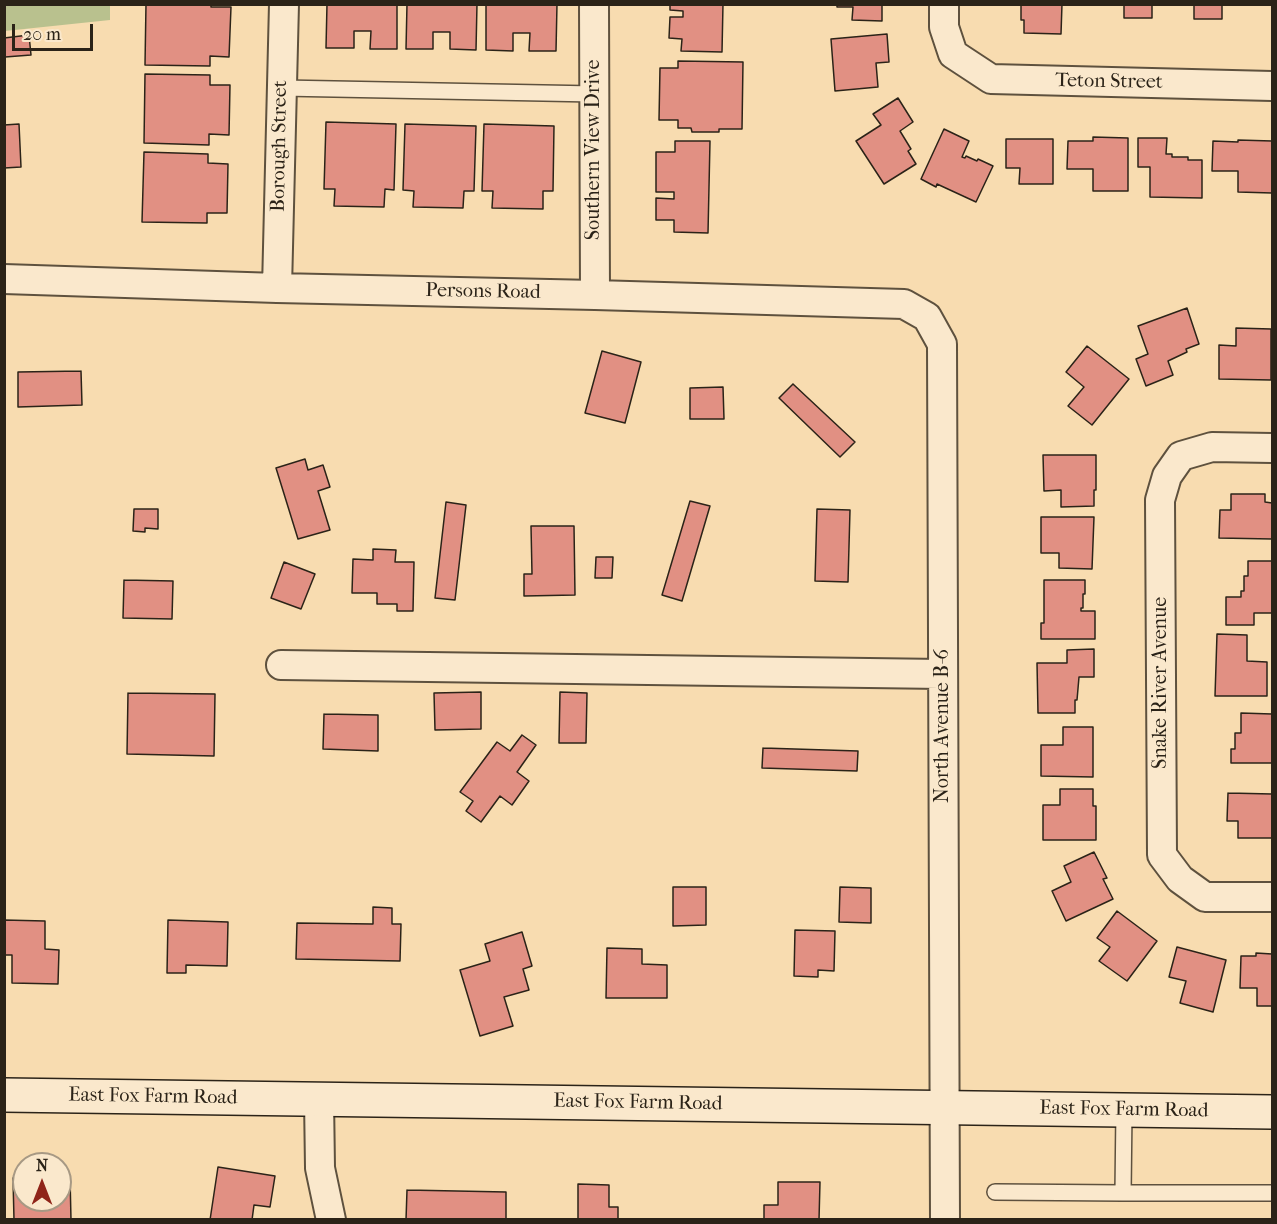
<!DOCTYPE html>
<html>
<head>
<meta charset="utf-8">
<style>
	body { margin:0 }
	#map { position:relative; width:1277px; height:1224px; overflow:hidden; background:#f8dcb0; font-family:"IM FELL French Canon",serif }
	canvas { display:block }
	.frame { position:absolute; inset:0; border:6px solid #2b2318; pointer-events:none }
	.north { position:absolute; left:12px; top:1152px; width:60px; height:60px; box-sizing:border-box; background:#fae8cc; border:2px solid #a79984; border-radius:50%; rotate:0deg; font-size:16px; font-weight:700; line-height:24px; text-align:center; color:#2b2318 }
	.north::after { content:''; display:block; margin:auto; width:21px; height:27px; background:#8f2418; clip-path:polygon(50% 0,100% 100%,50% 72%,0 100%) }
	.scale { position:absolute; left:12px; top:24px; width:81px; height:27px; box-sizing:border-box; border:3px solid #2b2318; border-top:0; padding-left:8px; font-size:18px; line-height:21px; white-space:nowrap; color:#2b2318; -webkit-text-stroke:4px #fae8cc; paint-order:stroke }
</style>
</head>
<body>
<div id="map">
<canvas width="1277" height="1224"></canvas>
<div class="frame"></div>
<div class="north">N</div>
<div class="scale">20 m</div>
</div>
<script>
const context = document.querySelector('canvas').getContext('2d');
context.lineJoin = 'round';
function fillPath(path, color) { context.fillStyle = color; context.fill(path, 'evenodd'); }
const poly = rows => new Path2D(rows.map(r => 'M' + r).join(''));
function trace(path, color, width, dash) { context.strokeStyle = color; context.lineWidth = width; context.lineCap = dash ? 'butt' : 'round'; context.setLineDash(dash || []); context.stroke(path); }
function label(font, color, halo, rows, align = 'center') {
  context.font = font + ' "IM FELL French Canon",serif'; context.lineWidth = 4.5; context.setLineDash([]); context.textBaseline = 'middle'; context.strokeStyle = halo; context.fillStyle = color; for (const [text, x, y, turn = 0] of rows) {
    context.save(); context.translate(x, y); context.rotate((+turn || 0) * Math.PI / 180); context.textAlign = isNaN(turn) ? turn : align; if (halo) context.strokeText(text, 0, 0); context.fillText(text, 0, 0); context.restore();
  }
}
fillPath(poly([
	[5,4,110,5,110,20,5,31]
]), '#b9c18e');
const building = poly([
	[146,4,211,4,211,7,231,7,229,57,210,56,210,66,145,65,146,4],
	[327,4,397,4,397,49,370,49,371,31,354,31,354,48,326,48,327,4],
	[407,4,477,4,476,50,450,49,450,32,433,32,433,49,406,49,407,4],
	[486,4,557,4,556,51,529,51,530,33,513,33,513,51,486,50,486,4],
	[670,4,723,4,722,52,681,51,682,39,669,38,670,17,683,17,683,11,670,10,670,4],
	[837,4,882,4,882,21,852,20,853,7,837,7,837,4],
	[1021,4,1062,4,1061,34,1024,33,1024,20,1021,20,1021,4],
	[1124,4,1152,4,1152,18,1124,18,1124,4],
	[1194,4,1222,4,1222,19,1194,19,1194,4],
	[887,34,889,62,876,63,878,87,835,91,831,39,887,34],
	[29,35,31,55,5,57,4,38,29,35],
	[678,61,743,62,742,129,719,129,719,132,692,132,691,128,678,128,678,120,659,120,660,68,678,68,678,61],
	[145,74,210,75,210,85,230,85,229,135,209,134,209,145,144,143,145,74],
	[898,98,913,122,900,131,911,149,908,151,916,164,884,184,856,141,881,125,873,114,898,98],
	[326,122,396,124,394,190,385,189,384,207,334,206,335,189,324,189,326,122],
	[19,124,21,167,4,168,4,125,19,124],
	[405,124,476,126,474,191,464,191,463,208,413,207,414,191,403,190,405,124],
	[484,124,554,126,553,191,543,191,543,209,492,208,493,191,482,191,484,124],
	[944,129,969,141,962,157,965,158,966,156,977,161,978,159,993,166,976,202,937,184,936,187,921,179,944,129],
	[1093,137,1128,138,1128,191,1093,191,1093,169,1067,169,1068,141,1093,141,1093,137],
	[1138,138,1167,138,1166,154,1172,154,1172,157,1188,157,1188,160,1202,160,1202,198,1150,197,1150,167,1138,167,1138,138],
	[1006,139,1053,139,1053,184,1019,184,1020,168,1006,168,1006,139],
	[1238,140,1272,141,1272,193,1238,192,1238,171,1212,171,1213,141,1238,142,1238,140],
	[675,141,710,141,708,233,674,232,674,220,656,220,656,198,674,199,674,192,656,192,656,152,675,152,675,141],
	[144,152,208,154,208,163,228,164,227,213,207,213,207,223,142,222,144,152],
	[1187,308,1199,344,1186,349,1187,352,1168,361,1173,375,1146,386,1136,359,1148,354,1138,326,1187,308],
	[1236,328,1271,329,1271,380,1219,379,1219,345,1236,346,1236,328],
	[1087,346,1129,379,1092,425,1068,406,1084,387,1066,372,1087,346],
	[602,351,641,362,625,423,585,413,602,351],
	[81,371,82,405,18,407,18,372,81,371],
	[793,384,855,442,840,457,779,398,793,384],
	[723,387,724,419,690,419,690,388,723,387],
	[1043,455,1096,455,1096,490,1094,490,1094,506,1061,507,1061,490,1044,491,1043,455],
	[305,459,308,470,323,465,330,487,318,491,330,530,298,539,276,468,305,459],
	[1231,494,1265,494,1265,502,1272,503,1272,539,1219,538,1220,510,1231,510,1231,494],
	[690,501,710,506,682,601,662,595,690,501],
	[446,502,466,505,455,600,435,598,446,502],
	[134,509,158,509,158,529,145,528,145,532,133,531,134,509],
	[817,509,850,510,848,582,815,581,817,509],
	[1041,517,1094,517,1092,569,1059,568,1059,553,1041,553,1041,517],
	[531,526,574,526,575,595,524,596,524,574,532,574,531,526],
	[373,549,396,550,395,562,414,562,413,611,397,611,397,604,377,604,377,593,352,593,353,559,373,560,373,549],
	[596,557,613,557,612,578,595,578,596,557],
	[1248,561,1272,561,1272,613,1254,613,1254,625,1226,625,1226,597,1241,597,1241,591,1244,591,1244,576,1248,576,1248,561],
	[284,562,315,574,301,609,271,598,284,562],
	[124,580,173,581,172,619,123,618,124,580],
	[1044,580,1085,580,1085,594,1083,594,1083,608,1081,608,1081,611,1095,611,1095,639,1041,639,1041,623,1044,623,1044,580],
	[1217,634,1247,635,1247,661,1267,662,1267,696,1215,696,1217,634],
	[1094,649,1094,677,1079,677,1077,700,1075,700,1075,713,1038,713,1037,663,1067,663,1067,650,1094,649],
	[481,692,481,729,435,730,434,693,481,692],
	[560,692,587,693,586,743,559,743,560,692],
	[128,693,215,694,214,756,127,754,128,693],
	[1241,713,1272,714,1272,763,1231,763,1231,749,1235,749,1235,733,1241,733,1241,713],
	[324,714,378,715,378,751,323,749,324,714],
	[1063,727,1093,727,1093,777,1041,776,1041,745,1063,745,1063,727],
	[522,735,536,745,517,772,529,781,512,805,500,796,481,822,466,811,473,801,460,792,497,742,510,751,522,735],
	[763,748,858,751,857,771,762,768,763,748],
	[1060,789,1093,789,1093,806,1096,806,1096,840,1043,840,1043,805,1060,805,1060,789],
	[1228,793,1272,794,1272,838,1238,838,1238,821,1227,821,1228,793],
	[1094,852,1107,878,1103,879,1113,899,1066,921,1052,891,1071,882,1064,866,1094,852],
	[673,887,706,887,706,925,673,926,673,887],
	[840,887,871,888,871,923,839,922,840,887],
	[373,907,392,908,392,924,401,924,400,961,296,959,297,923,373,924,373,907],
	[1117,911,1157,941,1127,981,1099,961,1110,947,1097,938,1117,911],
	[4,920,45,921,45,949,59,950,58,984,12,983,12,955,4,955,4,920],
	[168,920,228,922,227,966,186,965,186,973,167,973,168,920],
	[795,930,835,931,834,971,818,970,818,977,794,976,795,930],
	[522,932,532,966,523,969,529,990,504,997,513,1026,480,1036,460,970,490,961,485,944,522,932],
	[1177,947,1226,960,1213,1012,1180,1003,1186,981,1169,977,1177,947],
	[607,948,642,949,642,964,667,965,667,998,606,998,607,948],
	[1256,953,1272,954,1272,1006,1257,1006,1257,988,1240,988,1241,956,1256,956,1256,953],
	[218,1167,275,1176,270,1207,254,1205,252,1220,210,1220,218,1167],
	[70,1176,71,1220,14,1220,13,1178,24,1178,24,1200,60,1200,60,1177,70,1176],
	[778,1182,820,1182,819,1220,764,1220,764,1205,778,1205,778,1182],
	[578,1184,609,1185,609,1207,618,1207,618,1220,578,1220,578,1184],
	[407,1190,506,1192,506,1220,406,1220,407,1190]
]);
fillPath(building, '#e19083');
trace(building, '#2b2318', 1.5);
const lane = poly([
	[282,88,595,94],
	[995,1192,1123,1193,1124,1110],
	[1123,1193,1272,1193]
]);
const street = poly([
	[594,4,595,295],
	[944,4,944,27,953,54,991,79,1272,86],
	[4,279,277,288,595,295,904,304,927,317,942,344,945,1220],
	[277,288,284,4],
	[1272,448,1212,447,1181,456,1167,476,1160,500,1162,855,1180,879,1205,897,1272,897],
	[281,665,942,674],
	[319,1099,320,1168,331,1220]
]);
const secondary = poly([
	[4,1095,1272,1112]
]);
trace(lane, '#5e513e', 18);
trace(street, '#5e513e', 32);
trace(secondary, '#2b2318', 36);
trace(lane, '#fae8cc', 15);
trace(street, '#fae8cc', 28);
trace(secondary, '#fae8cc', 33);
label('20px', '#2b2318', '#fae8cc', [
	["Teton Street",1109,82,1],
	["Borough Street",280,146,-89],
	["Southern View Drive",594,150,-90],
	["Persons Road",483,292,1],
	["Snake River Avenue",1161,683,-90],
	["North Avenue B-6",943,726,-90],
	["East Fox Farm Road",153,1097,1],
	["East Fox Farm Road",638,1103,1],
	["East Fox Farm Road",1124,1110,1]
]);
</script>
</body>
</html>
